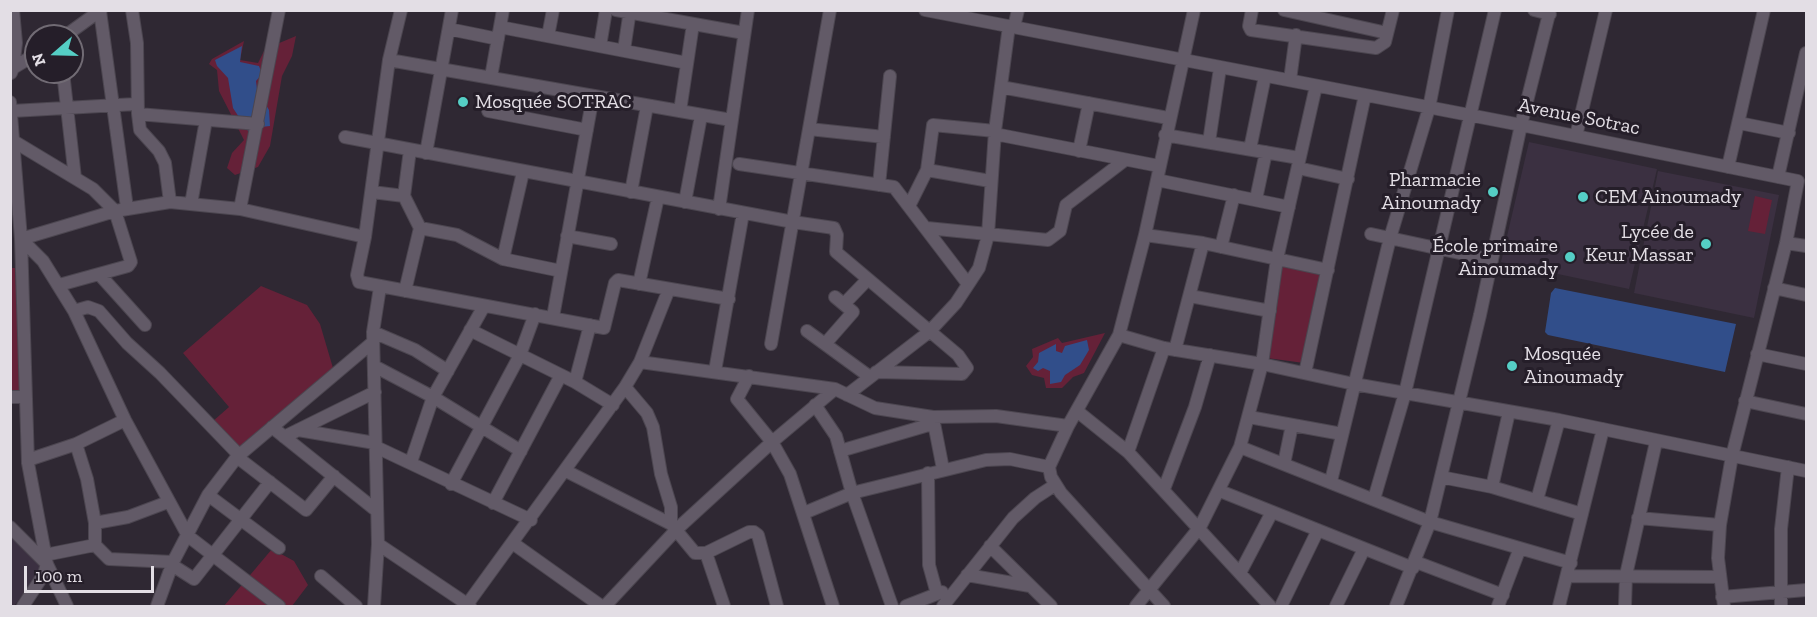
<!DOCTYPE html>
<html>
<head>
<meta charset="utf-8">
<style>
	body { margin:0 }
	#map { position:relative; width:1817px; height:617px; overflow:hidden; background:#2f2833; font-family:"Zilla Slab",serif }
	canvas { display:block }
	.frame { position:absolute; inset:0; border:12px solid #e3dee5; pointer-events:none }
	.north { position:absolute; left:24px; top:24px; width:60px; height:60px; box-sizing:border-box; background:#251e29; border:2px solid #716b74; border-radius:50%; rotate:250deg; font-size:16px; font-weight:700; line-height:24px; text-align:center; color:#e3dee5 }
	.north::after { content:''; display:block; margin:auto; width:21px; height:27px; background:#55cec5; clip-path:polygon(50% 0,100% 100%,50% 72%,0 100%) }
	.scale { position:absolute; left:24px; top:566px; width:130px; height:27px; box-sizing:border-box; border:3px solid #e3dee5; border-top:0; padding-left:8px; font-size:18px; line-height:21px; white-space:nowrap; color:#e3dee5; -webkit-text-stroke:4px #251e29; paint-order:stroke }
</style>
</head>
<body>
<div id="map">
<canvas width="1817" height="617"></canvas>
<div class="frame"></div>
<div class="north">N</div>
<div class="scale">100 m</div>
</div>
<script>
const context = document.querySelector('canvas').getContext('2d');
context.lineJoin = 'round';
function fillPath(path, color) { context.fillStyle = color; context.fill(path, 'evenodd'); }
const poly = rows => new Path2D(rows.map(r => 'M' + r).join(''));
function trace(path, color, width, dash) { context.strokeStyle = color; context.lineWidth = width; context.lineCap = dash ? 'butt' : 'round'; context.setLineDash(dash || []); context.stroke(path); }
function label(font, color, halo, rows, align = 'center') {
  context.font = font + ' "Zilla Slab",serif'; context.lineWidth = 6; context.setLineDash([]); context.textBaseline = 'middle'; context.strokeStyle = halo; context.fillStyle = color; for (const [text, x, y, turn = 0] of rows) {
    context.save(); context.translate(x, y); context.rotate((+turn || 0) * Math.PI / 180); context.textAlign = isNaN(turn) ? turn : align; if (halo) context.strokeText(text, 0, 0); context.fillText(text, 0, 0); context.restore();
  }
}
fillPath(poly([
	[1529,142,1657,169,1629,289,1501,262],
	[1658,171,1779,195,1754,318,1634,293],
	[10,531,43,567,14,606,10,606]
]), '#3b3041');
fillPath(poly([
	[296,36,292,56,282,76,270,146,258,167,235,175,227,168,232,153,244,140,219,91,217,70,209,64,212,59,244,41,240,60,258,63,265,49],
	[1755,196,1772,200,1765,234,1748,231],
	[1284,266,1301,267,1321,275,1304,363,1267,358,1279,271],
	[10,268,15,268,22,396,11,396],
	[261,286,307,305,320,324,333,368,237,451,212,422,229,407,183,353],
	[1105,333,1084,373,1073,377,1062,388,1046,388,1044,378,1032,375,1026,366,1033,357,1032,349,1058,338,1062,343],
	[272,549,294,561,308,585,292,606,224,606]
]), '#652138');
fillPath(poly([
	[242,46,240,62,259,66,262,74,256,81,257,89,269,110,270,126,261,127,252,137,233,108,228,78,217,66,215,60],
	[1555,288,1736,324,1725,372,1548,335,1545,332,1551,293],
	[1087,340,1089,350,1080,365,1065,375,1061,382,1050,384,1050,371,1043,368,1038,371,1033,368,1038,362,1039,353,1056,344,1056,351,1062,353,1065,346]
]), '#314e8a');
const minor = poly([
	[132,10,137,43,138,114,258,124],
	[401,10,389,60,365,237,357,275,359,282,604,328,615,283,618,280,729,299],
	[616,10,744,33],
	[925,10,1521,125,1798,181,1786,243,1732,456,1720,525,1718,558,1724,606],
	[1252,10,1249,26,1251,30,1376,48,1385,42,1393,10],
	[1284,10,1387,33],
	[1534,10,1550,14],
	[100,11,127,208],
	[500,27,687,63],
	[1014,27,1018,10],
	[449,29,498,39],
	[65,36,101,10],
	[548,36,553,10],
	[600,46,606,10],
	[624,50,630,10],
	[389,60,731,120],
	[13,68,16,43,13,10],
	[63,72,75,178],
	[11,73,13,68,36,54],
	[491,77,503,10],
	[1290,80,1296,35],
	[1001,87,1168,118],
	[10,102,21,239,28,463,47,564,67,606],
	[12,111,136,104],
	[488,111,587,130],
	[680,111,693,24],
	[138,114,140,130,159,151,165,163,170,202],
	[1739,123,1789,133],
	[809,129,884,137],
	[995,134,1159,166],
	[1165,135,1299,158],
	[1576,136,1606,10],
	[345,137,793,222,834,228,837,235,836,252,958,355,967,368,962,374,876,372],
	[10,139,93,189,115,211,131,262,128,266,59,285],
	[1209,142,1220,68],
	[1250,149,1265,76],
	[1079,151,1089,103],
	[426,153,452,10],
	[739,164,894,187,968,284],
	[1728,167,1764,10],
	[1298,168,1348,179],
	[927,170,990,181],
	[1778,177,1806,53],
	[1157,180,1289,207],
	[879,185,890,76],
	[372,192,404,196,410,150],
	[631,192,647,106],
	[404,196,420,228,405,291],
	[1256,199,1266,152],
	[685,202,701,116],
	[191,204,206,120],
	[909,206,927,170,933,125,995,131],
	[240,209,279,10],
	[719,209,748,10],
	[420,228,457,235,503,259,561,271],
	[927,228,1048,240,1060,231,1066,205,1125,160],
	[1371,234,1492,260],
	[1145,235,1203,243,1328,270],
	[567,236,611,244],
	[21,239,43,261,74,311,125,420,188,536,279,606],
	[21,239,115,211,170,202,240,209,365,237],
	[1786,243,1806,246],
	[1221,247,1234,195],
	[503,259,523,172],
	[99,274,145,325],
	[639,284,658,197],
	[1774,288,1806,295],
	[1190,296,1270,311],
	[844,304,868,279],
	[74,311,88,307,99,311,127,343,160,373,239,455],
	[553,317,593,96],
	[470,330,575,382,613,405],
	[807,331,870,377],
	[373,332,415,350,448,371],
	[1119,335,1164,348,1262,364,1354,384,1559,420,1806,471],
	[771,344,830,10],
	[825,344,853,312,835,297],
	[1175,350,1203,243],
	[1757,354,1806,364],
	[640,362,835,389,875,408,933,417,996,416,1068,426],
	[374,366,433,397,521,451],
	[715,371,743,213],
	[1305,373,1365,95],
	[749,376,737,399,772,442,790,474,833,606],
	[575,382,590,325],
	[625,387,647,413,653,427,661,474,671,507,671,524],
	[847,395,929,332,956,303,979,268,988,235,995,131,1009,26],
	[10,397,26,397],
	[1745,401,1806,414],
	[815,405,836,436,852,493,892,606],
	[1077,411,1128,452,1270,606],
	[1249,417,1342,434],
	[933,418,943,469],
	[125,420,76,444,87,479,95,523,128,517,168,502],
	[272,427,377,511],
	[298,430,375,443],
	[284,437,375,392],
	[376,447,531,520],
	[1240,447,1430,522,1571,563],
	[840,451,932,424],
	[1128,452,1164,348],
	[237,457,306,510,334,476],
	[28,460,76,444],
	[411,462,433,397,484,306],
	[1284,464,1292,425],
	[566,471,671,524,695,553,706,553,749,532,754,532,758,535,777,606],
	[928,473,929,565,937,594],
	[1441,477,1492,487,1582,514],
	[1331,481,1390,238,1429,108,1448,10],
	[451,484,520,355,535,314],
	[1492,487,1509,412],
	[1164,489,1195,407,1210,355],
	[1220,491,1413,568],
	[208,495,279,548],
	[1374,499,1405,393,1495,10],
	[1537,500,1559,420],
	[493,503,561,375],
	[804,513,852,493,986,460,1010,459,1049,467],
	[1638,518,1720,525],
	[10,527,47,564],
	[378,544,470,606],
	[514,544,601,606],
	[95,545,109,559,173,562],
	[990,546,1051,606],
	[706,553,724,606],
	[45,555,95,545,95,523],
	[1416,562,1503,595],
	[172,565,194,579,270,482],
	[1240,573,1272,512],
	[967,575,1030,586],
	[321,576,356,606],
	[1568,576,1720,577],
	[1722,597,1806,590],
	[23,606,44,574,47,564],
	[157,606,173,562,208,495,237,457,373,342],
	[374,606,378,544,373,332,380,287],
	[466,606,625,387,640,362,669,289],
	[605,606,677,529,772,442,835,389],
	[906,606,942,592],
	[943,606,1013,518,1035,498,1055,485],
	[1136,606,1200,527,1240,447,1262,364,1277,259,1316,86],
	[1164,606,1061,493,1051,477,1049,467,1068,426,1119,335,1145,235,1194,10],
	[1281,606,1318,530],
	[1336,606,1364,549],
	[1396,606,1430,522,1480,315,1521,125,1550,10],
	[1498,606,1520,548],
	[1559,606,1603,429],
	[1625,606,1626,575,1656,442],
	[1781,606,1781,529,1788,467]
]);
trace(minor, '#4c4650', 14);
trace(minor, '#625a67', 12);
for (const [x, y, r, color] of [
	[463,102,6,"#55cec5"],
	[1493,192,6,"#55cec5"],
	[1583,197,6,"#55cec5"],
	[1706,244,6,"#55cec5"],
	[1570,257,6,"#55cec5"],
	[1512,366,6,"#55cec5"]
]) { const dot = new Path2D(); dot.arc(x, y, r, 0, 2 * Math.PI); context.fillStyle = color; context.fill(dot); trace(dot, '#251e29', 2); }
label('20px', '#e3dee5', '#251e29', [
	["Mosquée SOTRAC",475,102],
	["Pharmacie",1481,180,"right"],
	["Ainoumady",1481,203,"right"],
	["CEM Ainoumady",1595,197],
	["Lycée de",1694,232,"right"],
	["Keur Massar",1694,255,"right"],
	["École primaire",1558,246,"right"],
	["Ainoumady",1558,269,"right"],
	["Mosquée",1524,354],
	["Ainoumady",1524,377]
], 'left');
label('20px', '#e3dee5', '#251e29', [
	["Avenue Sotrac",1579,117,11]
]);
</script>
</body>
</html>
